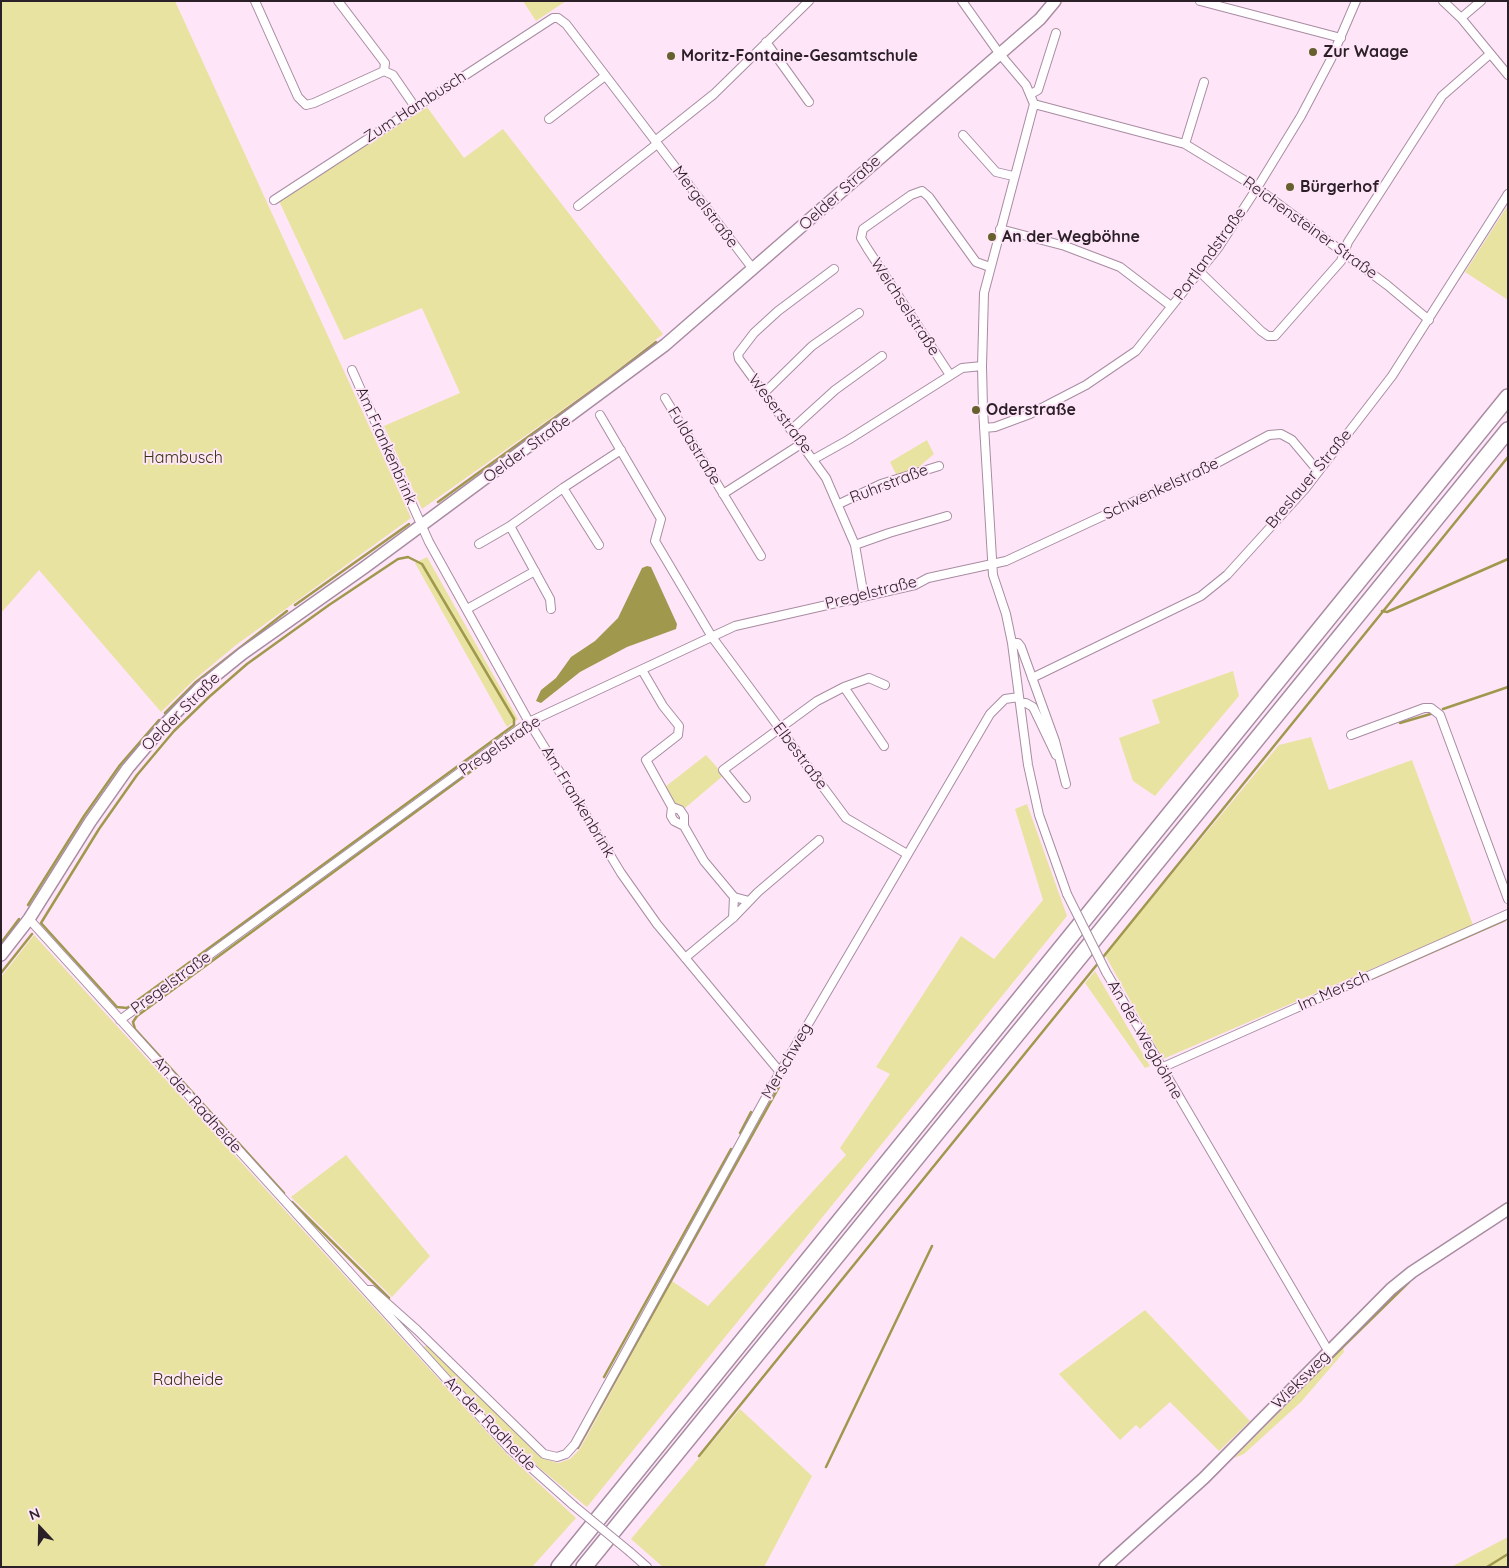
<!DOCTYPE html>
<html>
<head>
<meta charset="utf-8">
<style>
	body { margin:0 }
	#map { position:relative; width:1509px; height:1568px; overflow:hidden; background:#fee5f8; font-family:Quicksand,sans-serif }
	canvas { display:block }
	.frame { position:absolute; inset:0; border:2px solid #2b1f28; pointer-events:none }
	.north { position:absolute; left:15px; top:1503px; width:50px; height:50px; -webkit-text-stroke:4px #fee5f8; paint-order:stroke; rotate:339deg; font-size:14px; font-weight:700; line-height:20px; text-align:center; color:#2b1f28 }
	.north::after { content:''; display:block; margin:auto; width:18px; height:22px; background:#2b1f28; clip-path:polygon(50% 0,100% 100%,50% 72%,0 100%) }
</style>
</head>
<body>
<div id="map">
<canvas width="1509" height="1568"></canvas>
<div class="frame"></div>
<div class="north">N</div>
</div>
<script>
const context = document.querySelector('canvas').getContext('2d');
context.lineJoin = 'round';
function fillPath(path, color) { context.fillStyle = color; context.fill(path, 'evenodd'); }
const poly = rows => new Path2D(rows.map(r => 'M' + r).join(''));
function trace(path, color, width, dash) { context.strokeStyle = color; context.lineWidth = width; context.lineCap = dash ? 'butt' : 'round'; context.setLineDash(dash || []); context.stroke(path); }
function label(font, color, halo, rows, align = 'center') {
  context.font = font + ' Quicksand,sans-serif'; context.lineWidth = 4; context.setLineDash([]); context.textBaseline = 'middle'; context.strokeStyle = halo; context.fillStyle = color; for (const [text, x, y, turn = 0] of rows) {
    context.save(); context.translate(x, y); context.rotate((+turn || 0) * Math.PI / 180); context.textAlign = isNaN(turn) ? turn : align; if (halo) context.strokeText(text, 0, 0); context.fillText(text, 0, 0); context.restore();
  }
}
fillPath(poly([
	[1,1,175,1,411,518,236,645,194,680,161,712,39,570,1,613],
	[523,1,566,1,536,21],
	[427,107,464,158,503,129,663,334,607,378,422,509,384,426,460,393,422,308,344,340,279,201],
	[1508,205,1508,300,1465,272],
	[927,440,934,454,914,471,897,476,890,462],
	[427,557,518,719,507,727,415,563],
	[1233,671,1239,696,1155,796,1133,781,1119,738,1160,723,1152,700],
	[1311,737,1329,790,1412,760,1473,925,1163,1059,1105,955,1279,745],
	[706,755,724,775,685,808,673,803,665,787],
	[1027,804,1067,916,587,1507,515,1448,424,1347,427,1345,541,1458,558,1463,570,1459,580,1449,672,1281,708,1306,846,1155,840,1148,890,1074,876,1067,961,936,994,959,1043,900,1015,809],
	[34,935,507,1454,576,1518,532,1567,1,1567,1,977],
	[1095,971,1150,1066,1145,1068,1085,983],
	[346,1155,430,1256,392,1297,291,1197],
	[1145,1310,1250,1421,1219,1451,1170,1402,1140,1429,1136,1425,1120,1440,1059,1374],
	[1343,1347,1344,1352,1301,1402,1244,1454,1234,1458],
	[740,1409,812,1476,764,1567,663,1567,631,1539],
	[1508,1537,1508,1567,1451,1567]
]), '#e9e3a1');
fillPath(poly([
	[647,566,651,567,677,624,676,629,627,647,580,672,541,703,536,701,541,690,556,678,571,657,595,641,618,618,642,568]
]), '#a0984d');
trace(poly([
	[438,502,608,379,656,342],
	[408,557,422,564,514,719,514,725,127,1008,117,1007,41,923,99,829,137,775,174,731,209,697,247,664,329,605,398,559,408,557],
	[295,605,409,524],
	[1382,611,1387,612,1508,559],
	[1443,709,1508,687],
	[165,713,196,682,287,611],
	[1400,723,1434,713],
	[28,905,84,816,120,765,159,720],
	[1,943,19,919],
	[1,973,32,934],
	[1298,1011,1505,920],
	[740,1133,751,1112],
	[284,1193,135,1029,133,1022,137,1016,522,734],
	[292,1202,389,1298],
	[604,1377,731,1149],
	[1308,1381,1409,1282],
	[578,1448,779,1087],
	[699,1456,1508,457],
	[826,1467,932,1246],
	[1487,1567,1508,1554]
]), '#a0984d', 2.5);
const street = poly([
	[255,1,298,97,306,105,314,103,384,71],
	[338,1,385,63,384,71],
	[962,1,999,53,1026,85,1034,104,984,293,982,366,983,409,993,575,1006,614,1012,643,1028,765,1039,815,1067,894],
	[1200,1,1341,38],
	[1443,1,1461,18,1508,75],
	[1461,18,1481,1],
	[766,42,809,102],
	[384,71,393,75,415,107],
	[1031,94,1038,90,1056,33],
	[1034,104,1185,144,1257,188,1387,285,1429,320],
	[549,119,605,76],
	[963,135,996,172,1013,176],
	[655,141,714,94,809,1],
	[1185,144,1204,82],
	[274,200,553,18,558,18,566,24,753,269],
	[578,206,657,144],
	[1000,229,1065,246,1120,267,1171,306],
	[834,269,778,311,754,333,738,354,739,359,826,478,855,545,864,597],
	[1200,272,1261,331,1268,336,1275,336,1341,261,1348,242,1442,96,1490,54],
	[352,370,429,542,529,722,575,797,621,873,657,924,780,1072],
	[950,375,867,248,861,238,863,229,911,195,922,191,929,197,976,262,990,267],
	[764,393,812,346,859,313],
	[665,398,761,556],
	[600,415,661,519,655,541,712,637,846,818,907,854],
	[984,428,995,427,1030,414,1086,385,1136,351,1218,248,1257,188,1301,116,1331,59,1356,1],
	[791,430,835,390,882,356],
	[814,459,848,440,962,368,982,366],
	[563,488,599,545],
	[723,494,801,444],
	[839,504,881,484,939,466],
	[510,526,550,599,551,609],
	[479,544,510,526,563,488,621,450],
	[855,545,889,533,947,516],
	[467,609,535,571],
	[1012,643,1018,643,1021,647,1055,741,1066,784],
	[642,670,663,706,679,726,678,735,646,760,672,807,671,816,674,821,684,826],
	[1032,678,1201,596,1227,575,1305,489,1392,376,1508,194],
	[844,687,884,746],
	[1020,703,1026,703,1033,707,1056,755],
	[1351,735,1424,708,1431,708,1440,715,1508,899],
	[746,798,723,770,817,701,844,687,869,678,885,685],
	[672,807,680,810,684,816,684,826,704,861,734,897,749,901],
	[733,918,734,897],
	[29,919,509,1448,573,1505],
	[685,958,733,918,758,892,819,840],
	[1106,972,1329,1352],
	[120,1020,529,722,735,626,915,585,928,578,1006,561,1217,463,1269,435,1281,434,1292,440,1318,471],
	[1161,1068,1508,914],
	[367,1290,372,1290,417,1330,544,1454,557,1457,566,1454,575,1444,780,1072,990,714,1005,699,1019,697],
	[630,1552,647,1567]
]);
const secondary = poly([
	[1,955,29,919,90,822,128,768,166,723,200,688,242,654,365,567,665,345,1040,19,1055,1],
	[1105,1567,1204,1478,1391,1289,1412,1272,1508,1209]
]);
const highway = poly([
	[559,1567,1508,397],
	[584,1567,1508,430]
]);
trace(street, '#a98ca2', 10);
trace(secondary, '#a98ca2', 14);
trace(highway, '#a98ca2', 18);
trace(street, '#fff', 8);
trace(secondary, '#fff', 11);
trace(highway, '#fff', 15);
const streetBridge = poly([
	[1067,894,1106,972],
	[573,1505,630,1552]
]);
trace(streetBridge, '#a98ca2', 10, []);
trace(streetBridge, '#fff', 8);
for (const [x, y, r, color] of [
	[1313,52,5,"#65602d"],
	[671,56,5,"#65602d"],
	[1290,187,5,"#65602d"],
	[992,237,5,"#65602d"],
	[976,410,5,"#65602d"]
]) { const dot = new Path2D(); dot.arc(x, y, r, 0, 2 * Math.PI); context.fillStyle = color; context.fill(dot); trace(dot, '#fee5f8', 2); }
label('bold 16px', '#2b1f28', '#fee5f8', [
	["Zur Waage",1323,52],
	["Moritz-Fontaine-Gesamtschule",681,56],
	["Bürgerhof",1300,187],
	["An der Wegböhne",1002,237],
	["Oderstraße",986,410]
], 'left');
label('16px', '#2b1f28', '#fee5f8', [
	["Zum Hambusch",415,107,-33],
	["Oelder Straße",840,193,-42],
	["Mergelstraße",705,207,53],
	["Reichensteiner Straße",1310,228,36],
	["Portlandstraße",1210,254,-54],
	["Weichselstraße",905,307,57],
	["Weserstraße",780,414,53],
	["Am Frankenbrink",386,446,66],
	["Fuldastraße",694,446,59],
	["Oelder Straße",527,449,-36],
	["Breslauer Straße",1309,479,-50],
	["Ruhrstraße",889,484,-21],
	["Schwenkelstraße",1161,489,-25],
	["Pregelstraße",871,593,-14],
	["Oelder Straße",181,712,-45],
	["Pregelstraße",500,746,-34],
	["Elbestraße",800,756,53],
	["Am Frankenbrink",578,802,59],
	["Pregelstraße",171,983,-36],
	["Im Mersch",1334,991,-24],
	["An der Wegböhne",1145,1040,60],
	["Merschweg",787,1061,-60],
	["An der Radheide",197,1105,48],
	["Wieksweg",1301,1380,-45],
	["An der Radheide",490,1424,46]
]);
label('16px', '#363211', '#fee5f8', [
	["Hambusch",183,458],
	["Radheide",188,1380]
]);
</script>
</body>
</html>
